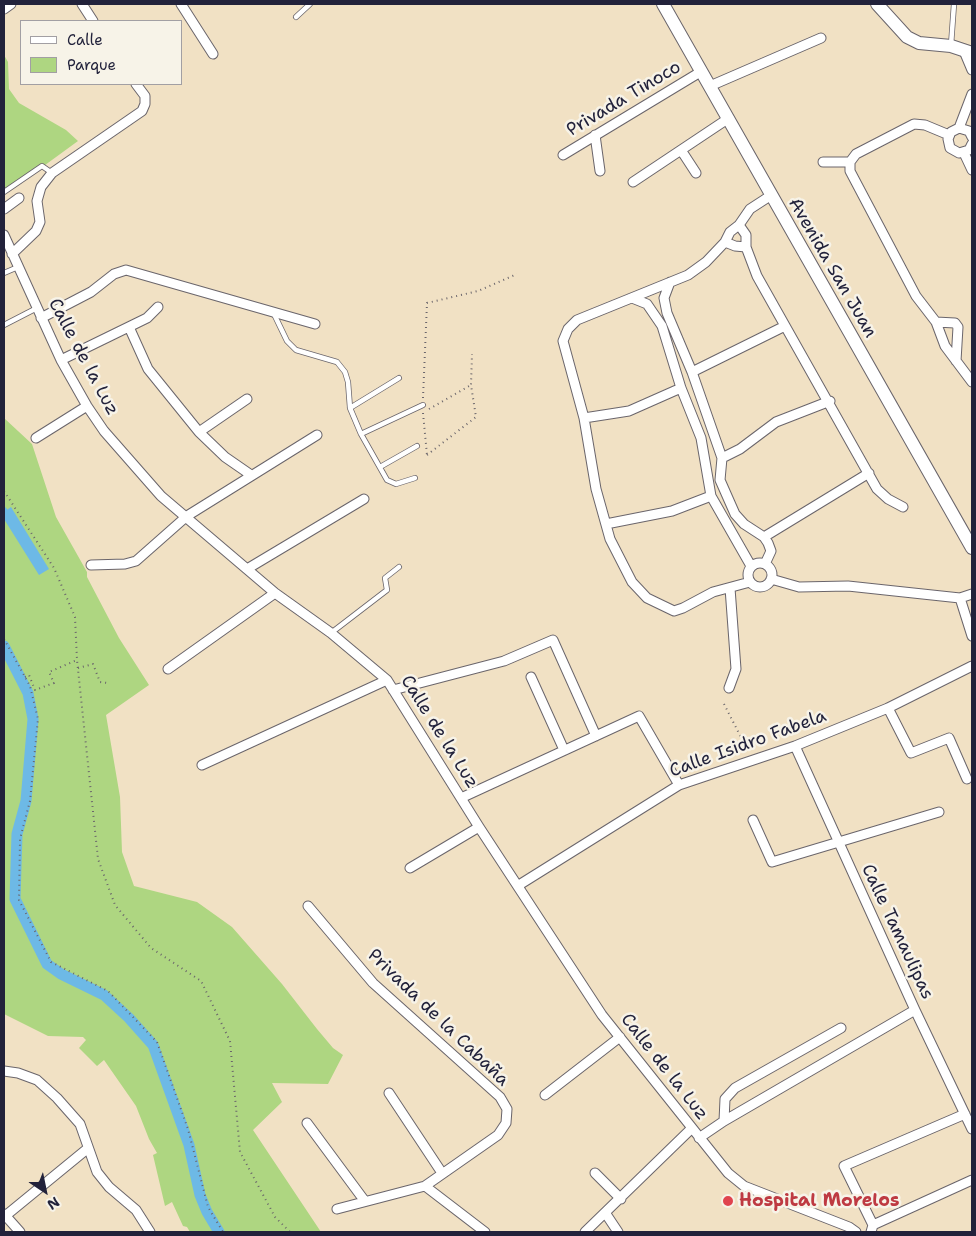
<!DOCTYPE html>
<html>
<head>
<meta charset="utf-8">
<style>
	body { margin:0 }
	#map { position:relative; width:976px; height:1236px; overflow:hidden; background:#f1e1c4; font-family:"Shantell Sans",sans-serif }
	canvas { display:block }
	.frame { position:absolute; inset:0; border:5px solid #22223b; pointer-events:none }
	.legend { position:absolute; left:20px; top:20px; width:162px; height:65px; box-sizing:border-box; background:#f7f3e8; border:1px solid #a29fa3; margin:0; padding:6px 9px; list-style:none; font-size:15px; color:#22223b }
	.legend li { display:flex; align-items:center; gap:10px; height:25px }
	.legend b { width:25px; border:1px solid #a29fa3 }
	.north { position:absolute; left:20px; top:1166px; width:50px; height:50px; -webkit-text-stroke:4px #f7f3e8; paint-order:stroke; rotate:146deg; font-size:14px; font-weight:700; line-height:20px; text-align:center; color:#22223b }
	.north::after { content:''; display:block; margin:auto; width:18px; height:22px; background:#22223b; clip-path:polygon(50% 0,100% 100%,50% 72%,0 100%) }
</style>
</head>
<body>
<div id="map">
<canvas width="976" height="1236"></canvas>
<div class="frame"></div>
<ul class="legend">
<li><b style="height:6px;background:#fff"></b>Calle</li>
<li><b style="height:14px;background:#aed681"></b>Parque</li>
</ul>
<div class="north">N</div>
</div>
<script>
const context = document.querySelector('canvas').getContext('2d');
context.lineJoin = 'round';
function fillPath(path, color) { context.fillStyle = color; context.fill(path, 'evenodd'); }
const poly = rows => new Path2D(rows.map(r => 'M' + r).join(''));
function trace(path, color, width, dash) { context.strokeStyle = color; context.lineWidth = width; context.lineCap = dash ? 'butt' : 'round'; context.setLineDash(dash || []); context.stroke(path); }
function label(font, color, halo, rows, align = 'center') {
  context.font = font + ' "Shantell Sans",sans-serif'; context.lineWidth = 5; context.setLineDash([]); context.textBaseline = 'middle'; context.strokeStyle = halo; context.fillStyle = color; for (const [text, x, y, turn = 0] of rows) {
    context.save(); context.translate(x, y); context.rotate((+turn || 0) * Math.PI / 180); context.textAlign = isNaN(turn) ? turn : align; if (halo) context.strokeText(text, 0, 0); context.fillText(text, 0, 0); context.restore();
  }
}
fillPath(poly([
	[4,55,8,62,9,89,19,103,66,130,78,141,4,195],
	[4,418,32,444,56,517,87,572,87,577,119,638,149,685,106,715,120,797,122,852,134,886,197,902,232,927,282,984,317,1029,333,1048,343,1055,328,1084,272,1083,282,1102,253,1130,321,1232,190,1232,187,1227,183,1226,172,1202,165,1206,153,1155,157,1153,149,1139,136,1106,104,1060,97,1066,79,1048,86,1040,83,1037,48,1036,4,1014]
]), '#aed681');
fillPath(poly([
	[11,507,49,569,39,575,4,519,4,512]
]), '#6db9e6');
trace(poly([
	[4,508,6,510]
]), '#6db9e6', 3);
trace(poly([
	[4,646,28,693,33,719,26,801,17,834,15,899,47,964,61,974,104,995,129,1018,153,1045,189,1145,200,1195,207,1212,219,1232]
]), '#6db9e6', 11);
const lane = poly([
	[296,17,310,4],
	[951,45,954,4],
	[4,192,42,166,52,173],
	[4,273,18,267],
	[274,314,287,341,296,350,337,362,345,372,348,382,350,408,361,434,387,480,396,484,415,478],
	[4,325,37,308],
	[350,408,399,378],
	[361,434,423,405],
	[380,467,417,446],
	[331,633,387,590,385,578,399,567]
]);
const street = poly([
	[82,4,93,21],
	[181,4,213,54],
	[4,9,11,4],
	[964,51,972,70],
	[710,86,821,38],
	[959,128,972,94],
	[595,135,600,171],
	[949,135,925,125,914,124,856,154,850,162,850,171,916,296,936,322,945,346,972,382],
	[972,137,969,131,959,128,951,132,948,139,950,148,959,153,969,150,972,144],
	[681,150,696,173],
	[964,153,972,170],
	[563,155,702,71],
	[823,162,850,162],
	[633,182,729,118],
	[4,209,19,198],
	[739,225,746,235,746,247,757,276,877,489,888,499,903,507],
	[4,235,61,360,87,406,104,431,161,496,275,593,331,633,387,680,479,827,602,1015,728,1173,744,1186,849,1227,856,1232],
	[725,242,735,246,746,247],
	[12,254,36,231,40,222,37,201,41,187,52,173,142,111,145,104,145,96,136,84],
	[670,282,664,298,667,313,692,372,722,458,720,480,735,514,744,524,764,537,768,543,771,551,765,564],
	[632,298,647,304,662,326,681,388,701,438,711,496,751,566],
	[41,318,91,292,114,274,126,270,315,324],
	[936,322,955,323,958,327,956,361],
	[129,327,148,369,199,432,225,457,251,475],
	[61,360,147,318,158,307],
	[692,372,785,326],
	[584,418,629,411,681,388],
	[199,432,247,399],
	[36,438,87,406],
	[722,458,740,449,776,422,830,401],
	[606,524,672,511,711,496],
	[764,537,869,473],
	'748 575a12 12 0 1 1 24 0a12 12 0 1 1-24 0Z',
	[91,565,125,564,136,561,187,516,317,435],
	[247,569,364,499],
	[771,579,799,587,848,586,960,598,972,594],
	[750,582,713,592,683,608,674,611,647,598,632,582,610,539,596,489,584,418,563,341,568,329,577,320,688,275,706,262,725,242,730,232,739,225,750,209,770,196],
	[960,598,972,636],
	[168,669,275,593],
	[531,677,564,750],
	[729,688,736,669,730,588],
	[393,690,504,661,553,640,596,736],
	[888,708,911,753,949,738,967,779],
	[795,746,915,1010,972,1129],
	[202,765,387,680],
	[461,798,639,716,679,785],
	[753,820,772,862,939,812],
	[410,868,479,827],
	[519,885,679,785,795,746,888,708,972,666],
	[308,906,373,983,500,1097,507,1109,506,1123,498,1135,425,1186,337,1209],
	[4,1071,18,1073,37,1080,57,1098,80,1124,97,1172,109,1187,136,1210,150,1232],
	[389,1093,442,1173],
	[545,1095,620,1037],
	[724,1121,725,1099,735,1088,841,1028],
	[307,1123,364,1200],
	[699,1138,724,1121,915,1010],
	[595,1173,621,1199],
	[425,1186,485,1232],
	[4,1214,20,1232],
	[606,1214,618,1232],
	[4,1217,87,1149],
	[873,1225,972,1180],
	[585,1232,691,1129],
	[871,1232,873,1225,844,1166,965,1114]
]);
const secondary = poly([
	[663,4,972,548],
	[877,4,907,37,919,43,951,46,972,53]
]);
trace(lane, '#6a656b', 6);
trace(street, '#6a656b', 11);
trace(secondary, '#6a656b', 14);
trace(poly([
	[423,398,427,303,478,291,517,274],
	[429,409,471,385],
	[423,413,427,455],
	[427,455,476,417,471,385,472,354],
	[4,491,54,568,75,617,77,660,98,859,115,905,151,948,201,981,230,1041,240,1152,275,1217,290,1232],
	[4,639,30,686,38,719,30,801,20,839,19,900,51,962,108,991,157,1042,188,1129,208,1207,223,1232],
	[78,668,93,664,100,682,108,683],
	[25,677,29,675,35,690,54,683,49,672,77,660],
	[724,704,748,751]
]), '#6a656b', 2, [1, 4]);
trace(lane, '#fff', 4.5);
trace(street, '#fff', 9);
trace(secondary, '#fff', 12);
for (const [x, y, r, color] of [
	[728,1201,6,"#e0444e"]
]) { const dot = new Path2D(); dot.arc(x, y, r, 0, 2 * Math.PI); context.fillStyle = color; context.fill(dot); trace(dot, '#f7f3e8', 2); }
label('18px', '#22223b', '#f7f3e8', [
	["Privada Tinoco",624,99,-31],
	["Avenida San Juan",832,268,60],
	["Calle de la Luz",83,357,62],
	["Calle de la Luz",439,732,58],
	["Calle Isidro Fabela",748,744,-20],
	["Calle Tamaulipas",897,932,65],
	["Privada de la Cabaña",438,1018,44],
	["Calle de la Luz",664,1067,52]
]);
label('bold 18px', '#be3a42', '#f7f3e8', [
	["Hospital Morelos",739,1201]
], 'left');
</script>
</body>
</html>
